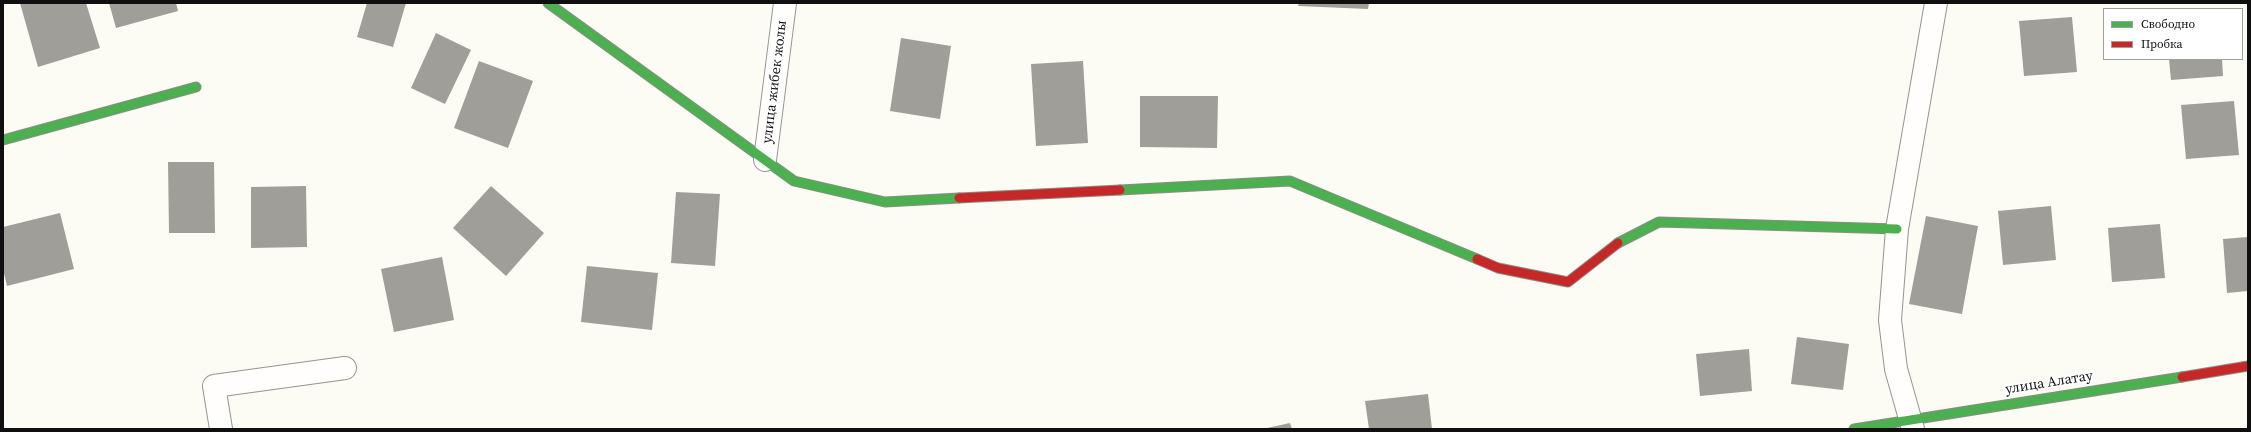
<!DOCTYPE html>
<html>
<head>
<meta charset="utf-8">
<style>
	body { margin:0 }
	#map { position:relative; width:2251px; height:432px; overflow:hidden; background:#fcfbf4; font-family:"Source Serif 4",serif }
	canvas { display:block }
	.frame { position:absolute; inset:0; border:4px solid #0f0f0f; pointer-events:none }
	.legend { position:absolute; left:2103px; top:8px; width:140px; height:52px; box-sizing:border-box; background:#fff; border:1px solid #9f9f9f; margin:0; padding:5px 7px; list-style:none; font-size:12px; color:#0f0f0f }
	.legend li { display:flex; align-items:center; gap:8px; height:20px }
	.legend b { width:20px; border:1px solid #9f9f9f }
</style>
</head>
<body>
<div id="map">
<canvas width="2251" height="432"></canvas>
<div class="frame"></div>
<ul class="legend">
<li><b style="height:5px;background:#4caf50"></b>Свободно</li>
<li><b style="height:5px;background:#c62828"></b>Пробка</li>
</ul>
</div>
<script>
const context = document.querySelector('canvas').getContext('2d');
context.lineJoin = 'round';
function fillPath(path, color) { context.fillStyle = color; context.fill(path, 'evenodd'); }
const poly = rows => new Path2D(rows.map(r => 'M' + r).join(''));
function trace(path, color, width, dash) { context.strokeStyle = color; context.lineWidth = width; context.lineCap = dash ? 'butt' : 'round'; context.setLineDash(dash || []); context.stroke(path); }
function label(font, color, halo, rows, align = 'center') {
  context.font = font + ' "Source Serif 4",serif'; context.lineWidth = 4; context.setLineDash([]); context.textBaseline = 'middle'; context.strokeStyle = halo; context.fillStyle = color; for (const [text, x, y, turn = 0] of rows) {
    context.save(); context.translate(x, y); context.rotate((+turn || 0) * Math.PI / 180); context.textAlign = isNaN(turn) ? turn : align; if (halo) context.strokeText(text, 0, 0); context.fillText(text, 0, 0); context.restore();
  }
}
fillPath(poly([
	[20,3,86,3,100,48,38,67],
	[109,3,176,3,178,11,116,28],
	[367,3,406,3,393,47,357,37],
	[1299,3,1369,3,1368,9,1298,6],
	[2072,17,2077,72,2024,76,2019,21],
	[436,33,471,50,445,104,411,88],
	[901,38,951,46,940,119,890,111],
	[2169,59,2222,59,2223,76,2171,80],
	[479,61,533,81,508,148,454,128],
	[1083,61,1088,143,1036,146,1031,64],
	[1140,96,1218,96,1217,148,1140,147],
	[2234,101,2239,155,2186,159,2181,105],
	[168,162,214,162,215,233,169,233],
	[306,186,307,247,251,248,251,187],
	[491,186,544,233,506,276,453,228],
	[676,192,720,194,715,266,671,263],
	[2051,206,2056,260,2003,265,1998,211],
	[60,213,74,269,7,286,3,269,3,227],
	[1926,216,1978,226,1962,314,1909,304],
	[2160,224,2165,278,2112,282,2108,228],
	[2248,237,2248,291,2227,293,2223,239],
	[442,257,454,320,394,332,381,269],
	[587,266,658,273,652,330,581,322],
	[1797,337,1849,344,1843,390,1791,384],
	[1749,349,1752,391,1700,396,1696,354],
	[1428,394,1432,429,1369,429,1365,401],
	[1290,423,1292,429,1267,429,1267,428]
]), '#a09e99');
const street = poly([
	[765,160,785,3],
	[221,429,214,386,345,368],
	[1913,429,1896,369,1890,320,1897,229,1936,3]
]);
const fast = poly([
	[548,3,794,181,885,202,959,198],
	[3,140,196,87],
	[1120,190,1290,181,1477,259],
	[1618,243,1659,222,1897,229],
	[1854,429,2182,377]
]);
const jam = poly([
	[959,198,1120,190],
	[1477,259,1498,268,1568,282,1618,243],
	[2182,377,2248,366]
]);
trace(street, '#969592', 24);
trace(fast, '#8c8c89', 11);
trace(jam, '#8c8c89', 11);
trace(street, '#fffefd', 22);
trace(fast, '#4caf50', 9);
trace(jam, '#c62828', 9);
label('14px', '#0f0f0f', '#fff', [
	["улица жибек жолы",775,82,-83],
	["улица Алатау",2049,383,-9]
]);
</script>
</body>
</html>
